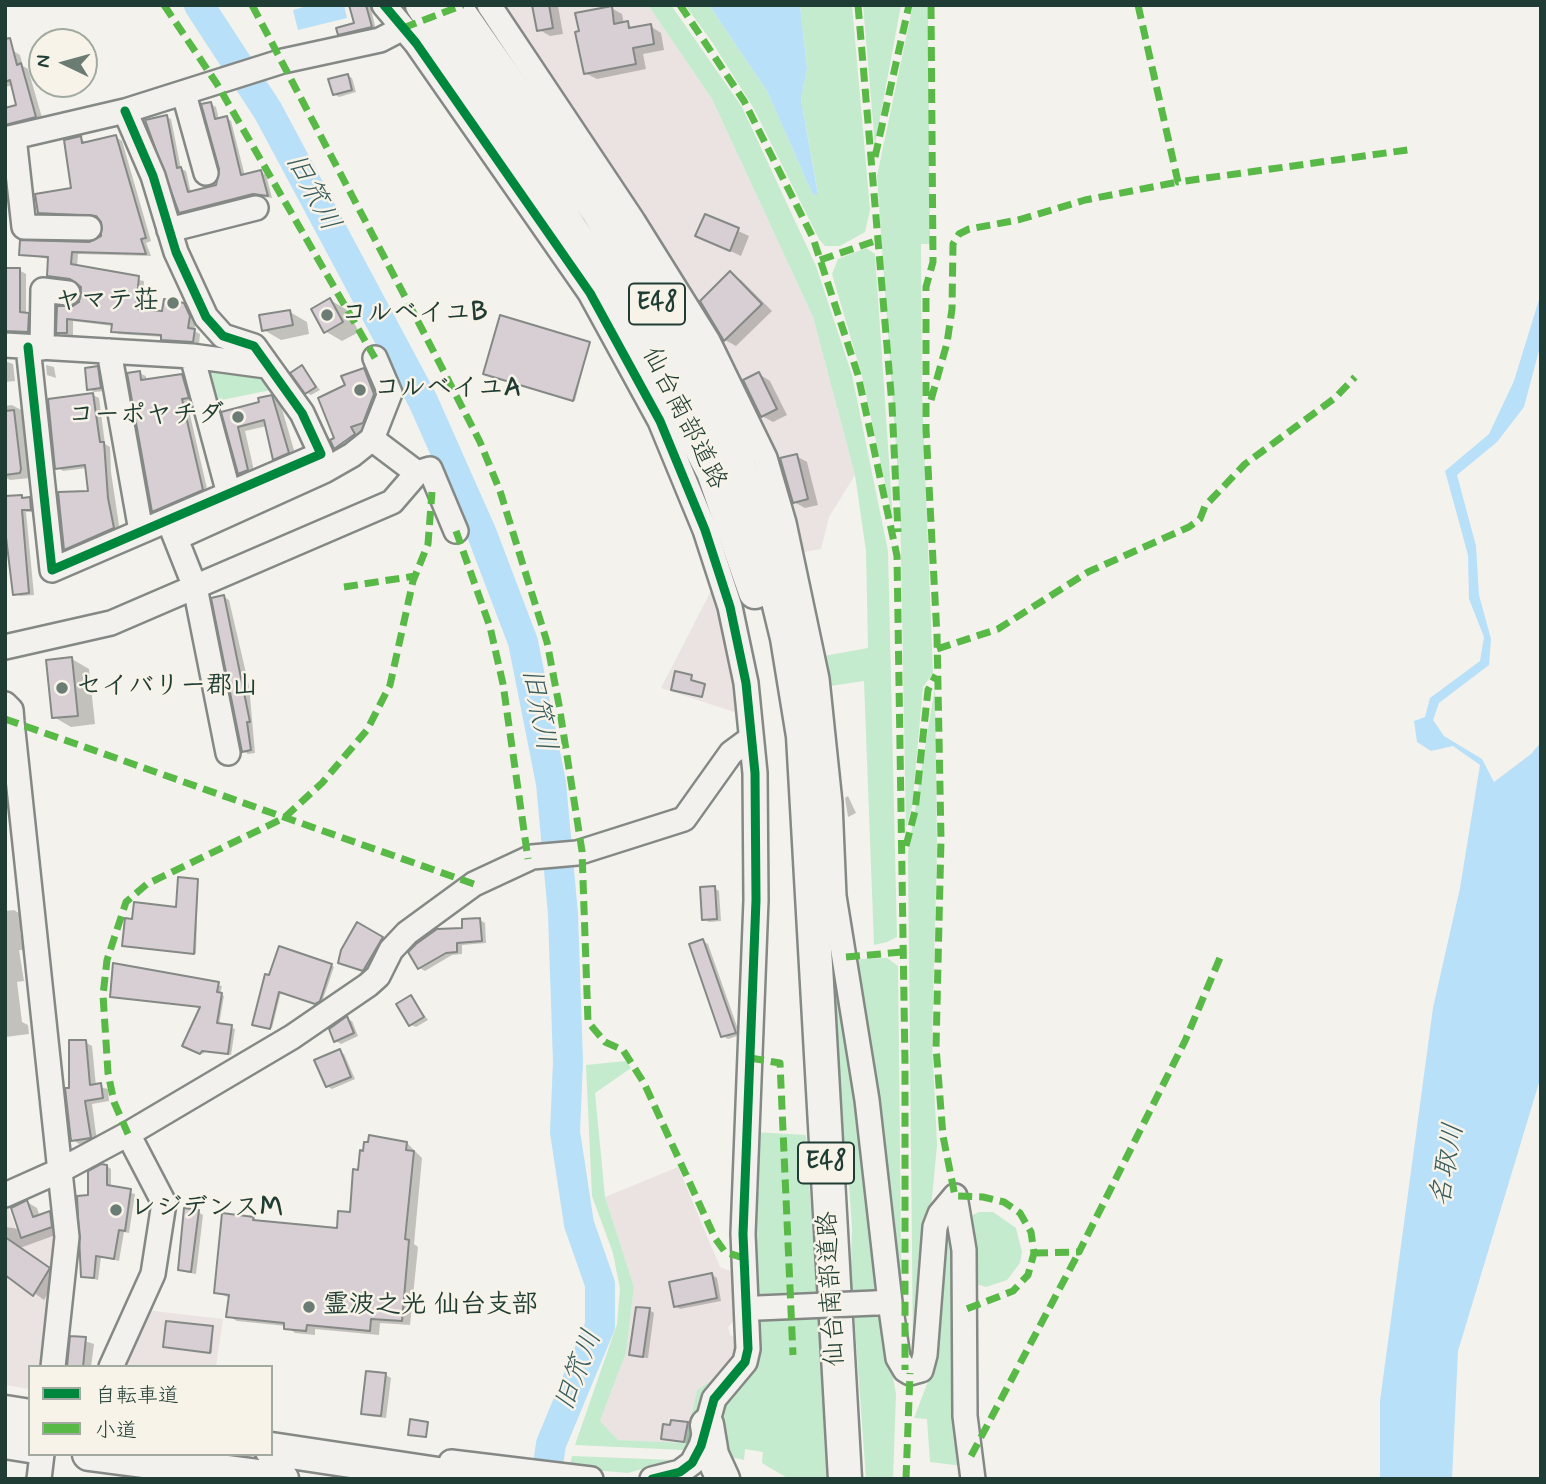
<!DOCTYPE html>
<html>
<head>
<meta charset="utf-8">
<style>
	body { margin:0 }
	#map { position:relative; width:1546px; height:1484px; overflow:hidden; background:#f4f2ec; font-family:Mynerve,"Klee One",sans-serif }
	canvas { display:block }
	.frame { position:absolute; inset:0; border:7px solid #1f3d34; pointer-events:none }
	.legend { position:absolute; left:28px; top:1365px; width:245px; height:91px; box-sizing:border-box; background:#f7f3e8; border:2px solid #a1aaa0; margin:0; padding:9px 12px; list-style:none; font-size:21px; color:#1f3d34 }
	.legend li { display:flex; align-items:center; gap:14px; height:35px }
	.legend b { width:35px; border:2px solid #a1aaa0 }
	.north { position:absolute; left:28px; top:28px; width:70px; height:70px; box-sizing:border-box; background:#f7f3e8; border:2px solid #a1aaa0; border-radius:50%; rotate:275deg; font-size:19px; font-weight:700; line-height:28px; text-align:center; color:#1f3d34 }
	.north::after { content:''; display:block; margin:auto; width:24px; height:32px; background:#6a7c74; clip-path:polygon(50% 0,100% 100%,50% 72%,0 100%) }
</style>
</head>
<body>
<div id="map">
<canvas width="1546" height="1484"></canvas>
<div class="frame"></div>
<ul class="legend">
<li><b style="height:9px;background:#00873e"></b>自転車道</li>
<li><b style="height:9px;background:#58b947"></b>小道</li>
</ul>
<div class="north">N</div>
</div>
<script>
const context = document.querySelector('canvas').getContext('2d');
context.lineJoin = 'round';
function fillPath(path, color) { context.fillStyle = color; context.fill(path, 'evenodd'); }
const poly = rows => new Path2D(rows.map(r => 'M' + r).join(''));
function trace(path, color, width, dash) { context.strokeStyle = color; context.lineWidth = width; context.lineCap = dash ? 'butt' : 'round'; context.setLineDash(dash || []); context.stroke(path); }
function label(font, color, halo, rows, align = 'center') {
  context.font = font + ' Mynerve,"Klee One",sans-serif'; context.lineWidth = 5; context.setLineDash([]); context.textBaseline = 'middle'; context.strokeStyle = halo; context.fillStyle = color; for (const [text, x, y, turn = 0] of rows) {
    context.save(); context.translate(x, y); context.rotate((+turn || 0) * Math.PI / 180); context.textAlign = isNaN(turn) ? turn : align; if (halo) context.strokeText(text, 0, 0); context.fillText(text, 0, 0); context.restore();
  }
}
fillPath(poly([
	[500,5,648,5,712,99,813,317,855,475,829,517,821,549,799,553,777,478],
	[713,587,730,665,740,714,661,688],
	[678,1167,720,1267,737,1274,737,1297,733,1299,735,1320,728,1327,730,1335,737,1338,735,1360,723,1373,697,1390,685,1443,618,1440,600,1421,626,1353,634,1287,605,1197],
	[6,1202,19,1237,61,1224,45,1367,30,1367,30,1389,5,1385],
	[146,1310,223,1319,216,1367,123,1367]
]), '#eae3e1');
fillPath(poly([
	[648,5,671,5,742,107,816,266,852,375,888,551,897,937,887,942,874,945,864,681,830,686,824,656,868,648,866,551,855,475,813,317,712,99],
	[685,5,709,5,767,91,813,195,818,193,801,100,807,68,800,5,852,5,870,210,865,232,840,246,825,246,819,239,753,107,712,42],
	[863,5,901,5,875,145],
	[913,5,927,5,928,23,930,244,921,244,922,394,933,673,923,687,912,807,906,827,900,505,877,176],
	[866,248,875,254,893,520,862,376,832,274,838,259],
	[203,368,263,369,276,389,212,402],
	[935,687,937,849,932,1042,937,1145,918,1346,913,1351,908,852],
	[828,910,845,998,880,1287,874,1295,850,1295,852,1227,848,1171,840,1120],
	[887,958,898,966,902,1335,855,964,861,959],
	[626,1061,631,1068,595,1093,605,1197,634,1287,626,1353,600,1421,618,1440,685,1443,697,1390,717,1377,703,1395,696,1434,683,1450,575,1445,617,1324,620,1289,613,1253,592,1196,586,1065],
	[755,1132,806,1135,817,1299,762,1302,758,1295,754,1232],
	[979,1212,993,1212,1016,1228,1022,1252,1020,1263,1007,1280,986,1287,973,1283,971,1216],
	[949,1229,952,1229,963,1466,930,1462,927,1419,914,1418,935,1363,944,1234],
	[854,1314,870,1314,883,1319,896,1394,893,1479,866,1479],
	[823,1315,833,1479,789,1479,762,1463,763,1452,745,1449,744,1460,722,1455,719,1410,732,1389,747,1380,754,1368,759,1323,764,1318],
	[572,1456,673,1460,628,1473,569,1468]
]), '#c4ebcd');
fillPath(poly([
	[311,5,344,5,347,18,298,30,293,10],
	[709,5,800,5,807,68,801,100,818,194,813,195,767,91],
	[1541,293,1541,343,1524,407,1497,442,1457,475,1476,546,1479,595,1491,639,1489,665,1439,703,1433,720,1444,736,1482,759,1494,782,1531,754,1541,742,1541,1076,1458,1351,1452,1479,1380,1479,1380,1401,1433,1008,1460,888,1480,765,1453,746,1431,751,1417,742,1414,721,1425,717,1430,698,1480,661,1484,637,1469,599,1468,555,1445,471,1489,434,1514,381]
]), '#b8e0f9');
fillPath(poly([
	[351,5,370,5,376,30,344,37,339,34,356,25],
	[534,5,558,6,563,34,550,36,538,29],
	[611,8,622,14,624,24,637,29,650,26,661,33,664,50,643,54,646,69,597,79,585,73],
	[12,50,20,55,23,66,28,69,43,121,5,133,5,110,18,106,13,85,5,87,5,52],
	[347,75,352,78,356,92,339,97,334,94],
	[211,104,216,107,219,120,226,118,231,121,245,176,261,172,266,175,272,198,259,196,185,215,180,212,166,117,171,119,181,169,186,171,191,193,218,187,221,169],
	[116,137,122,141,151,241,146,243,151,256,78,254,77,267,144,281,142,311,163,313,183,304,190,308,196,321,194,331,200,334,199,344,169,343,163,337,119,334,113,331,113,326,73,321,73,335,64,335,58,332,73,308,80,303,82,286,76,281,49,275,49,259,21,254,89,244,102,237,103,221,100,218,46,216,40,212,73,190,81,138,87,144],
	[706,216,749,236,741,256,698,236],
	[5,270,19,270,26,274,26,314,35,318,35,335,13,334,5,339],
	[730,274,741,280,772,311,736,346,725,340],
	[330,300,347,310,359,332,342,341,325,331],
	[290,312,307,322,309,334,281,340,264,330],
	[589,344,575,401,486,374],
	[5,361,13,364,15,381,5,382],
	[46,365,54,367,56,378,47,375],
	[302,367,320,390,311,395,306,392],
	[97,368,102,371,105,391,94,392,89,389],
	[364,370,375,376,385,402,347,454,336,448,336,438,347,386],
	[139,373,146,376,146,381,182,375,188,379,194,401,187,402,208,493,159,514,153,511],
	[759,374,770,381,787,415,773,422,762,416],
	[93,395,99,398,105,444,110,447,111,472,120,532,72,552,66,549,90,492,87,468,63,471,57,467],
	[271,397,280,402,296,457,283,463,274,458,267,426,245,431,255,475,248,478,240,473,224,413,262,403],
	[12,405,23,411,30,478,10,480,5,477,5,406],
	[796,456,807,462,818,505,805,508,794,502],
	[21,496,35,502,36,512,26,512,34,595,20,596,15,593],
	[224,597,229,600,249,686,255,753,248,754,243,751],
	[72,659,89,669,95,724,71,727,54,717],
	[5,739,21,798,5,800],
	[848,796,856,813,848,817,845,798],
	[198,880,196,954,126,946,134,920,177,909],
	[714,888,719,891,721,921,709,922,704,919],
	[14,910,22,915,24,931,20,931,23,950,19,950,24,981,17,982,22,1022,28,1025,29,1034,5,1037,5,911],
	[480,920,485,923,486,943,462,945,462,954,452,955,425,971,420,968],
	[358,925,386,941,367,972,344,965],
	[703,941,708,944,740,1035,728,1039,723,1036],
	[114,965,222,986,220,994,224,996,219,1025,235,1029,231,1055,205,1051,203,1054,184,1045,202,1008,111,996],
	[331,965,334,967,322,1002,318,1005,281,992,272,1028,255,1024,267,976],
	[411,997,428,1020,416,1027,411,1025],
	[347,1019,352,1021,358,1036,341,1044,336,1041],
	[85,1042,92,1046,96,1086,108,1089,109,1101,92,1104,97,1141,79,1144,73,1140],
	[339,1051,344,1054,355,1079,332,1089,327,1086],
	[407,1143,422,1158,414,1244,418,1247,410,1325,380,1323,379,1335,315,1329,315,1335,295,1333,286,1326,237,1321,228,1316,230,1298,216,1292,253,1218,260,1222,339,1230,351,1214,360,1171],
	[107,1166,111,1169,111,1188,135,1194,129,1233,124,1232,119,1261,101,1257,98,1280,83,1276],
	[27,1202,37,1208,40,1217,50,1213,60,1219,61,1233,20,1248,59,1275,44,1300,11,1276,5,1280,5,1227,20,1229],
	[198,1212,203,1215,196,1274,185,1272,180,1269],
	[712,1275,717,1278,721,1301,680,1309,675,1306],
	[649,1310,654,1313,648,1358,636,1357,631,1354],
	[213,1328,212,1353,165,1347],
	[72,1337,94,1344,91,1367,69,1367],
	[386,1375,391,1378,386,1418,368,1416,363,1413],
	[687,1424,692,1427,689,1444,663,1438]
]), '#0003');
trace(poly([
	[199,5,268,111,423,401,482,534,523,642,551,783,563,914,568,1062,565,1132,579,1224,600,1284,600,1326,551,1444,546,1479]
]), '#b8e0f9', 30);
const building = poly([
	[349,5,366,5,372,27,338,35,336,28,354,23,349,5],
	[532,5,549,5,553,28,537,31,532,5],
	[612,6,614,24,628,21,629,28,651,24,654,44,633,48,636,64,584,74,575,32,579,31,575,13,612,6],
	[10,38,17,65,21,63,36,117,5,125,5,108,16,105,10,80,5,82,5,39,10,38],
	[348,74,352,90,333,95,328,79,348,74],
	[211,102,215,119,227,116,241,175,261,170,268,196,253,194,179,213,145,120,167,115,177,168,181,167,188,192,216,185,219,169,201,104,211,102],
	[116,135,146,238,141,239,146,254,72,252,71,264,139,276,136,309,162,311,164,299,184,303,190,316,188,328,195,329,193,342,161,340,161,335,111,332,112,324,67,319,67,333,56,333,57,306,73,306,79,302,81,287,70,279,47,276,48,257,19,255,20,240,89,242,101,236,101,222,96,216,38,213,35,194,71,188,64,140,81,136,82,143,116,135],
	[705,214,739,228,730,251,695,236,705,214],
	[5,268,20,268,20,312,29,313,28,332,5,331,5,268],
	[730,271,762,304,724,341,700,301,730,271],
	[330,298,343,322,324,333,311,309,330,298],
	[290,310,293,325,262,331,259,315,290,310],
	[500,315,590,342,573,401,483,374,500,315],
	[302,365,316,387,305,394,290,373,302,365],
	[98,366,101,388,87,390,85,368,98,366],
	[364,368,374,394,363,423,351,427,355,434,334,449,330,440,334,438,318,398,345,385,341,376,364,368],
	[140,371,141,380,182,374,189,398,182,399,203,490,152,512,127,373,140,371],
	[759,372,777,409,761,417,743,380,759,372],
	[93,393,100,442,104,442,108,498,114,528,64,550,58,492,88,491,85,465,55,469,48,399,93,393],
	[272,395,289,453,273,460,264,420,238,427,248,470,238,474,221,412,259,402,258,398,272,395],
	[14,410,21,469,20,473,5,475,5,411,14,410],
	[797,454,808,499,793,503,780,458,797,454],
	[22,495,22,498,30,497,31,510,22,510,29,593,13,595,5,529,5,496,22,495],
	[224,595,250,722,247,722,251,750,242,752,211,598,224,595],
	[72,657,78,716,52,718,46,660,72,657],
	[675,671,692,675,691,680,705,684,702,697,671,690,675,671],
	[178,877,198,879,194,954,122,946,125,918,132,919,134,902,176,907,178,877],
	[715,886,717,919,702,920,700,887,715,886],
	[480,918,482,941,457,943,457,952,446,953,418,969,408,952,416,944,437,929,462,928,462,919,480,918],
	[357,922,383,937,363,971,338,963,341,950,357,922],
	[703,939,736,1033,721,1037,689,944,703,939],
	[279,946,332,964,320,1001,315,1004,279,992,270,1029,252,1025,265,974,269,975,279,946],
	[113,963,219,982,217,992,222,993,217,1023,232,1025,228,1054,202,1051,200,1054,182,1046,200,1007,110,997,113,963],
	[411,995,424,1017,409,1026,396,1004,411,995],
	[347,1016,354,1033,334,1042,329,1029,347,1016],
	[69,1040,86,1040,90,1085,101,1083,103,1098,85,1101,91,1138,71,1141,65,1088,69,1088,69,1040],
	[340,1049,351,1077,326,1087,314,1060,340,1049],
	[369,1135,407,1142,406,1150,414,1151,405,1239,409,1240,402,1321,371,1319,370,1331,307,1325,306,1331,284,1329,284,1323,226,1317,229,1295,214,1293,222,1213,254,1217,253,1220,337,1228,338,1211,350,1212,353,1169,358,1170,360,1150,363,1151,364,1142,368,1142,369,1135],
	[101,1164,107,1165,107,1185,131,1189,125,1231,119,1230,114,1259,96,1256,94,1278,81,1277,77,1196,88,1195,88,1171,101,1164],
	[27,1200,33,1217,50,1211,52,1227,21,1238,11,1208,27,1200],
	[184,1208,199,1210,191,1272,178,1270,184,1208],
	[5,1237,50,1268,33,1296,5,1275,5,1237],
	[712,1273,717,1298,674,1307,669,1282,712,1273],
	[636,1307,650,1308,643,1357,629,1355,636,1307],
	[166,1321,213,1326,210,1353,163,1347,166,1321],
	[70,1336,86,1337,83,1367,67,1367,70,1336],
	[366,1371,386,1373,381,1416,361,1414,366,1371],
	[410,1419,428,1422,426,1437,408,1435,410,1419],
	[671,1420,688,1422,684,1442,661,1439,663,1424,670,1425,671,1420]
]);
fillPath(building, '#d7cfd4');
trace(building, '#848985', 2);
const minor = poly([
	[384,5,416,43,590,293,660,421,705,530,730,607,746,683,755,773,756,900,743,1234,748,1349,745,1362,714,1399,701,1446,692,1463,680,1472,652,1479],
	[489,5,633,221,708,341,765,458,784,523,817,679,830,803,834,896,867,1100,890,1302],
	[184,94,206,173],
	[14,137,24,227,89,228],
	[5,139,125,111,283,61,380,40,403,28],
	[169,230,256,208],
	[5,345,192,356,266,366],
	[28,347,52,570,321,454,302,413,254,346,223,336,206,317,176,252,153,176,125,111],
	[42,348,43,290,68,293],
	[109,351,141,531],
	[192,356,229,494],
	[372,439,390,393,375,358],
	[417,473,430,469,456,531],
	[170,524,195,587,228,753],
	[5,647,111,623,392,502,417,473,372,439,352,455,324,471,176,538],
	[5,704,11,710,12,722,67,1237,53,1367],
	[5,1195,61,1170,128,1134,292,1037,368,985,378,976,391,950,407,933,474,884,532,857,577,853,684,819,731,753,750,739],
	[876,1303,890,1302,898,1358,905,1370,910,1373,921,1370,925,1355,935,1227,940,1214,955,1196,964,1250,965,1416,973,1479],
	[111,1367,153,1274,164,1203,128,1134],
	[451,1462,591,1479],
	[39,1479,42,1454]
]);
const highway = poly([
	[422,5,644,339,713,472,755,592],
	[454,5,597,210,659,308,705,391,738,463,764,543,787,638,803,736,845,1479],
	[5,1412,30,1416],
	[707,1425,712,1455,723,1479],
	[5,1442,30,1446],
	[271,1449,471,1479],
	[89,1454,282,1479]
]);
trace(minor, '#848985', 28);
trace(highway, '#848985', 37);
trace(minor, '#f2f1ed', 23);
trace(highway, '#f2f1ed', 32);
const minorBridge = poly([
	[758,1308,875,1303]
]);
trace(minorBridge, '#848985', 28, []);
trace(minorBridge, '#f2f1ed', 23);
trace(poly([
	[164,5,217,84,375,358],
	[252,5,423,331,480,442,500,491,547,642,559,705,582,851,588,1022,605,1042,623,1050,644,1083,715,1238,725,1252,744,1258],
	[680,5,744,101,813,238,858,375,897,556,905,1064,905,1370],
	[858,5,892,405,898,532],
	[931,5,933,262,926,287,926,429,937,636,941,839,936,1047,943,1136,955,1196,983,1197,1004,1202,1020,1213,1031,1232,1034,1253,1028,1275,1013,1291,964,1310],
	[1138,5,1178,182,1414,149],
	[403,28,463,5],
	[875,157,909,5],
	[820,260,878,240],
	[931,400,947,343,952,309,953,244,959,234,969,229,1018,220,1085,200,1178,182],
	[456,531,490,627,503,684,528,859],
	[344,587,415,576],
	[937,649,998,629,1088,572,1189,527,1200,519,1205,506,1245,464,1335,398,1355,377],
	[5,719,474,884],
	[906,846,915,811,928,690,936,675],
	[846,957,903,952],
	[750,1058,780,1063,793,1355],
	[128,1134,114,1102,108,1073,103,995,107,960,126,902,147,884,284,818,322,783,367,730,390,685,413,581,428,544,432,492],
	[1034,1253,1079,1252,1185,1041,1222,953],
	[971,1456,1079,1252],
	[906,1479,910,1373]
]), '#58b947', 7, [14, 7]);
trace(poly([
	[384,5,416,43,590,293,660,421,705,530,730,607,746,683,755,773,756,900,743,1234,748,1349,745,1362,714,1399,701,1446,692,1463,680,1472,652,1479],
	[28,347,52,570,321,454,302,413,254,346,223,336,206,317,176,252,153,176,125,111]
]), '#00873e', 9);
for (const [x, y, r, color] of [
	[173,303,7,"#6a7c74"],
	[327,315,7,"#6a7c74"],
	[360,390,7,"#6a7c74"],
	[238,417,7,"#6a7c74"],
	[62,688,7,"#6a7c74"],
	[116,1210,7,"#6a7c74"],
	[309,1307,7,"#6a7c74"]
]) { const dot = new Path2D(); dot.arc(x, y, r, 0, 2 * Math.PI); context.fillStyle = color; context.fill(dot); trace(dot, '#f7f3e8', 2.5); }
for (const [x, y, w] of [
	[657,304,56],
	[826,1163,56]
]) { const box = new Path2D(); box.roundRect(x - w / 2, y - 20.5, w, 41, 5); context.fillStyle = '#f7f3e8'; context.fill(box); trace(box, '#1f3d34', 2); }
label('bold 24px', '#1f3d34', null, [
	["E48",657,304],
	["E48",826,1163]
]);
label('bold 26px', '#1f3d34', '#f7f3e8', [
	["ヤマテ荘",159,303,"right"],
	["コルベイユB",341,315],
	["コルベイユA",374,390],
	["コーポヤチダ",224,417,"right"],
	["セイバリー郡山",76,688],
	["レジデンスM",130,1210],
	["霊波之光 仙台支部",323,1307]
], 'left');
label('26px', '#1f3d34', '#f7f3e8', [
	["仙台南部道路",683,419,63],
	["仙台南部道路",833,1289,-93]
]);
label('italic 28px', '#395c5d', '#f7f3e8', [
	["旧笊川",311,193,62],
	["旧笊川",537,710,79],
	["名取川",1449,1165,-80],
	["旧笊川",580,1371,-69]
]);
</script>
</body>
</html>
